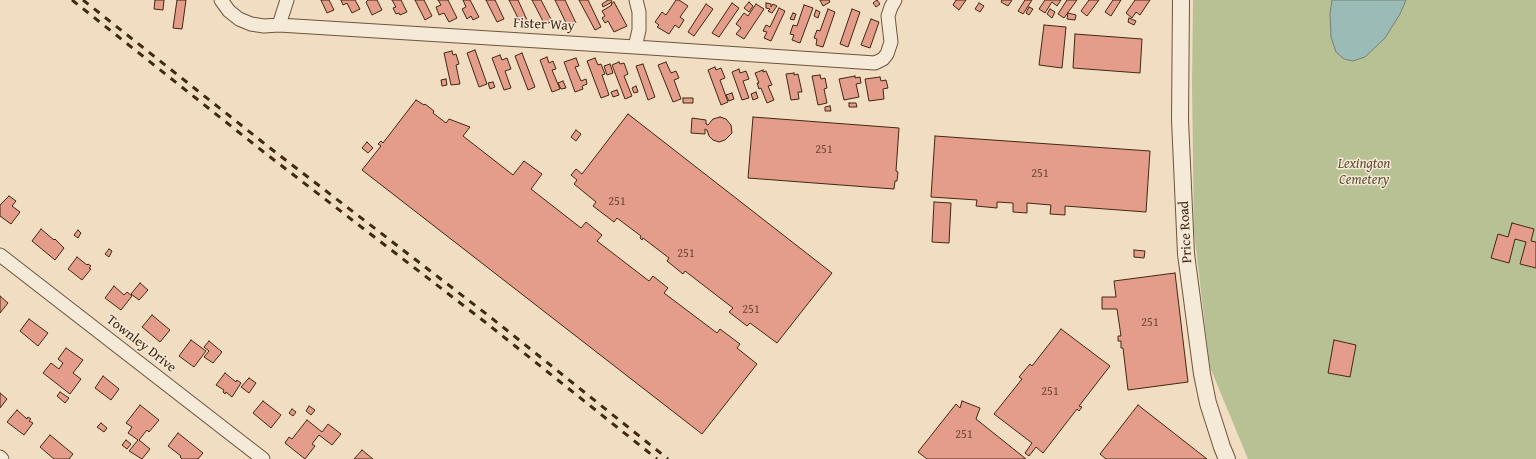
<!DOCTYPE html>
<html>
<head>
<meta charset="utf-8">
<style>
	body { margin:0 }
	canvas { display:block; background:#f0ddc2 }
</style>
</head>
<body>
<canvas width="1536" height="459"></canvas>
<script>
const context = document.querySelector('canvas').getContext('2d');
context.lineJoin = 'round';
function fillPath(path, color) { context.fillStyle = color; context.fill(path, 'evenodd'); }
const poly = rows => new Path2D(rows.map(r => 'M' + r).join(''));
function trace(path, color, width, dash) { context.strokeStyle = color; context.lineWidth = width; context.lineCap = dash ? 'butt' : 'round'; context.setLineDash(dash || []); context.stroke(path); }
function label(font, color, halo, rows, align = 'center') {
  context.font = font + ' "Gentium Book Plus",serif'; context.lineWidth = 3; context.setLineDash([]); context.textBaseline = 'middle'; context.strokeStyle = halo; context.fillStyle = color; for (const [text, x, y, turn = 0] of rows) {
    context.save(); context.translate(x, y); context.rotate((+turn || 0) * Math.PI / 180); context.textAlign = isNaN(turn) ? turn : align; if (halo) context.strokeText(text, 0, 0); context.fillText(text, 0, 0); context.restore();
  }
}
fillPath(poly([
	[1193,0,1536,0,1536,459,1248,459,1210,367,1194,232,1192,86]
]), '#b8c194');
const water = poly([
	[1332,0,1406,0,1400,14,1385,38,1365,57,1353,61,1344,59,1336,52,1331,37,1330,14,1332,0]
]);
fillPath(water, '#9bbbb7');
trace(water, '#778075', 1);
const building = poly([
	[155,0,164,0,163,10,154,9,155,0],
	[177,0,186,0,182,29,173,28,177,0],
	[321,0,329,0,334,10,327,13,321,0],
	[341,0,355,0,360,9,352,13,347,3,343,5,341,0],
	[368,0,377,0,382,10,372,15,366,2,368,0],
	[392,0,401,0,407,12,400,15,399,13,396,14,393,8,396,7,392,0],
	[415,0,424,0,432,16,425,20,415,0],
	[438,0,448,0,457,18,449,22,444,13,439,15,436,7,441,5,438,0],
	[463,0,470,0,479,17,473,20,471,16,467,19,462,9,466,7,463,0],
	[486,0,495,0,504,19,497,22,486,0],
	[509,0,518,0,527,20,521,24,509,0],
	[532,0,541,0,552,21,545,25,532,0],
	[555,0,565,0,576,23,568,27,555,0],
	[579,0,588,0,601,27,595,30,579,0],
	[608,0,611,0,612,2,603,7,602,4,608,0],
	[676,0,679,0,688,6,680,17,684,20,679,28,675,25,669,34,657,27,659,25,655,22,662,12,666,15,676,0],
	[820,0,829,0,830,2,823,6,820,0],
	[877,0,880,4,876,7,873,3,877,0],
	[956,0,966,0,959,10,953,5,956,0],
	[1002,0,1012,0,1008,6,1001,2,1002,0],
	[1025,0,1032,0,1023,14,1018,11,1025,0],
	[1045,0,1061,0,1057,6,1052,2,1045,13,1039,9,1045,0],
	[1067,0,1077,0,1064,18,1058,14,1067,0],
	[1089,0,1099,0,1087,16,1081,11,1089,0],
	[1113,0,1121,0,1111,16,1105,12,1113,0],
	[1135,0,1150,0,1140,15,1136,12,1132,18,1126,13,1135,0],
	[614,2,627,26,614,32,608,21,605,23,602,18,605,16,602,11,612,5,611,4,614,2],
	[749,2,753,6,749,12,744,8,749,2],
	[732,3,739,8,719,37,712,33,732,3],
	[766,3,771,4,771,7,773,4,777,6,772,13,768,11,770,9,766,8,766,3],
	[979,3,984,6,980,12,975,9,979,3],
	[706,4,713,9,694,36,688,32,706,4],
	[756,4,764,9,744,39,736,34,741,28,736,24,744,13,748,16,756,4],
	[804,5,813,8,800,43,792,40,794,35,790,34,793,25,797,26,804,5],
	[1029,7,1033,9,1029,15,1026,13,1029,7],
	[779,8,785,11,771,41,764,38,767,32,763,31,766,25,770,27,779,8],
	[828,9,835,12,823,47,816,45,817,39,814,38,817,30,820,31,828,9],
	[852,9,860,12,848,47,840,44,852,9],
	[1050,9,1055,12,1052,18,1047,14,1050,9],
	[816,10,820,12,818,18,814,16,816,10],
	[793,13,796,14,794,20,790,19,793,13],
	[1068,13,1076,15,1075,20,1067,19,1068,13],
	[1129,18,1136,21,1134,25,1128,22,1129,18],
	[871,19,879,22,870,48,861,45,871,19],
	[1044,25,1066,27,1062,68,1039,65,1044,25],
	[1075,34,1142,39,1140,73,1073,68,1075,34],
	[475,50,487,84,479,87,467,53,475,50],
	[452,51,453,55,456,54,459,64,456,65,460,84,451,85,444,53,452,51],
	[522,53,535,87,528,90,515,56,522,53],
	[500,55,502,60,507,58,511,69,505,71,511,88,504,90,492,58,500,55],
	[547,57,549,63,553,61,556,69,552,70,560,89,552,92,540,60,547,57],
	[576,58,579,66,575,67,581,81,586,79,587,84,582,86,583,89,575,92,564,62,576,58],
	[595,58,598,65,601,64,605,74,602,75,609,95,601,98,587,61,595,58],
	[619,62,620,64,624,63,628,74,624,76,632,96,625,99,612,65,619,62],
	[666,62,671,73,676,71,679,78,674,80,681,99,673,102,658,65,666,62],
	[610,64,613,73,607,75,604,66,610,64],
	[643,64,655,97,648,100,636,66,643,64],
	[715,67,716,70,721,68,725,78,720,80,728,102,721,105,708,70,715,67],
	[739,69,740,73,746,71,749,79,743,81,749,98,742,100,732,72,739,69],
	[763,70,763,72,766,71,772,85,768,86,774,100,767,103,761,88,759,89,757,83,759,83,755,73,763,70],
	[794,73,794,75,798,74,802,92,798,92,799,99,791,100,786,74,794,73],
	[820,75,821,79,825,78,827,88,824,89,827,103,818,105,812,76,820,75],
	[855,76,855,78,860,77,861,83,856,84,859,97,844,100,839,79,855,76],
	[880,77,881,81,886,80,888,88,883,89,884,99,869,101,865,79,880,77],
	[446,79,447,85,442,86,441,80,446,79],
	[563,81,566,88,561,89,558,83,563,81],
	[493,82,495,87,490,89,488,83,493,82],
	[636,86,638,92,634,93,632,88,636,86],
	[617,90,619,95,613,97,611,92,617,90],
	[756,92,758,98,753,100,751,94,756,92],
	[732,93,734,99,729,101,726,95,732,93],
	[683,98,693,98,693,103,683,103,683,98],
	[416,100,424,105,425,104,434,111,433,113,446,123,449,119,470,127,463,136,513,175,524,161,542,174,531,189,581,228,586,222,602,235,597,241,649,281,653,276,668,288,664,293,717,333,720,329,740,344,737,348,757,364,702,434,362,170,381,146,378,144,381,141,383,143,416,100],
	[849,103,856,103,857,107,849,107,849,103],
	[830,106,831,111,825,111,825,107,830,106],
	[628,114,832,273,777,343,750,323,747,326,729,312,733,308,685,271,683,274,667,261,669,258,643,238,642,240,640,238,641,236,617,218,614,222,593,206,596,202,574,184,577,180,571,175,576,169,582,174,628,114],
	[720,117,726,119,731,125,732,133,725,140,719,142,713,140,709,136,707,130,705,129,705,134,691,133,692,118,706,120,706,124,708,125,713,119,720,117],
	[753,117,899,128,896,171,898,172,897,181,895,181,894,189,748,178,753,117],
	[576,130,581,134,576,141,571,137,576,130],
	[935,136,1150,151,1146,212,1065,206,1065,215,1050,214,1051,205,1027,203,1027,213,1013,212,1013,203,997,202,997,208,976,206,977,200,931,197,935,136],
	[367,142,373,148,368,153,362,148,367,142],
	[9,196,16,201,12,206,20,212,11,224,0,216,0,205,9,196],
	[934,202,951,203,949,243,932,242,934,202],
	[1512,223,1534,229,1531,241,1536,242,1536,268,1520,264,1526,242,1515,239,1509,263,1491,258,1498,234,1508,237,1512,223],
	[41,229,54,240,55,239,64,248,55,260,32,241,41,229],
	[78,230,81,233,78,238,74,235,78,230],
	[109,249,112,251,109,257,105,254,109,249],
	[1134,250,1145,251,1144,258,1134,257,1134,250],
	[77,257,87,265,88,264,91,266,89,268,91,269,82,280,68,269,77,257],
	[1175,273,1188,382,1128,390,1123,348,1121,348,1121,341,1118,341,1118,336,1121,336,1117,309,1102,309,1102,297,1116,297,1114,281,1175,273],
	[140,283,148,290,139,300,131,294,140,283],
	[114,286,124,295,127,292,132,296,121,310,105,298,114,286],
	[0,296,8,303,0,313,0,296],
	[152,315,170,330,160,342,142,327,152,315],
	[29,319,48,333,38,346,20,331,29,319],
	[1061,329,1110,366,1079,406,1082,407,1079,411,1077,409,1043,453,1036,447,1029,456,1025,453,1032,443,994,414,1022,379,1019,377,1030,364,1032,366,1061,329],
	[191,340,206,351,194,367,179,356,191,340],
	[1334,340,1356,345,1350,377,1328,373,1334,340],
	[209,341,222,352,213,363,204,357,209,351,204,347,209,341],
	[66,348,83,360,73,373,81,379,70,394,43,373,51,363,59,369,63,363,58,359,66,348],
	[225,373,236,382,237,380,241,383,232,397,226,392,225,394,223,392,224,390,216,385,225,373],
	[103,376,119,389,111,400,95,388,103,376],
	[249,378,256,383,249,393,241,387,249,378],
	[60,392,69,398,65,403,57,396,60,392],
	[0,393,7,399,0,408,0,393],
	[263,401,281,415,271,428,253,413,263,401],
	[962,401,980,408,976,419,1026,459,927,459,918,452,956,404,960,408,962,401],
	[140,405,159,420,149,432,147,430,139,440,150,449,142,459,129,451,138,440,128,433,132,427,126,423,140,405],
	[1138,405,1207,459,1106,459,1100,454,1138,405],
	[309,406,315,410,311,415,306,411,309,406],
	[292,409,296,412,293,416,289,413,292,409],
	[17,410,27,419,28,417,31,419,29,421,33,423,24,435,7,422,17,410],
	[307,420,322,432,328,424,341,434,332,445,319,435,312,444,315,446,305,459,285,443,289,437,292,439,307,420],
	[101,423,107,428,104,432,97,427,101,423],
	[178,433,203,453,198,459,182,459,180,457,181,456,168,446,178,433],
	[50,435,73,454,69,459,54,459,40,447,50,435],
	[126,440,131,444,127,449,122,445,126,440],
	[362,450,373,459,354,459,362,450]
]);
fillPath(building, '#e49d8a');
trace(building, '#422812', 1);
const minor = poly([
	[221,0,229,11,239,19,251,24,264,26,279,25,635,47,875,63,883,59,887,54,891,42,888,16,891,7,895,0],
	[279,25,287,0],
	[635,47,639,30,639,12,636,0],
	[0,255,263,459],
	[0,457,2,459]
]);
const tertiary = poly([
	[1181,0,1180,120,1186,254,1202,374,1208,403,1222,447,1227,459]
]);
trace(minor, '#6e553e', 15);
trace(tertiary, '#6e553e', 18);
trace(minor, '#f5e9d7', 13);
trace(tertiary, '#f5e9d7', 16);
trace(poly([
	[72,0,265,153,485,322,657,459],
	[83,0,270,148,489,316,668,459]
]), '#422812', 3, [7, 7]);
label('12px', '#6a4530', null, [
	["251",824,150],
	["251",1040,174],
	["251",617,202],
	["251",686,254],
	["251",751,310],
	["251",1150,323],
	["251",1050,392],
	["251",964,435]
]);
label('14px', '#422812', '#f5e9d7', [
	["Fister Way",544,25,3],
	["Price Road",1186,232,-93],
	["Townley Drive",141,344,38]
]);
label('italic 14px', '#604e32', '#f5e9d7', [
	["Lexington",1364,164],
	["Cemetery",1364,180]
]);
</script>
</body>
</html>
